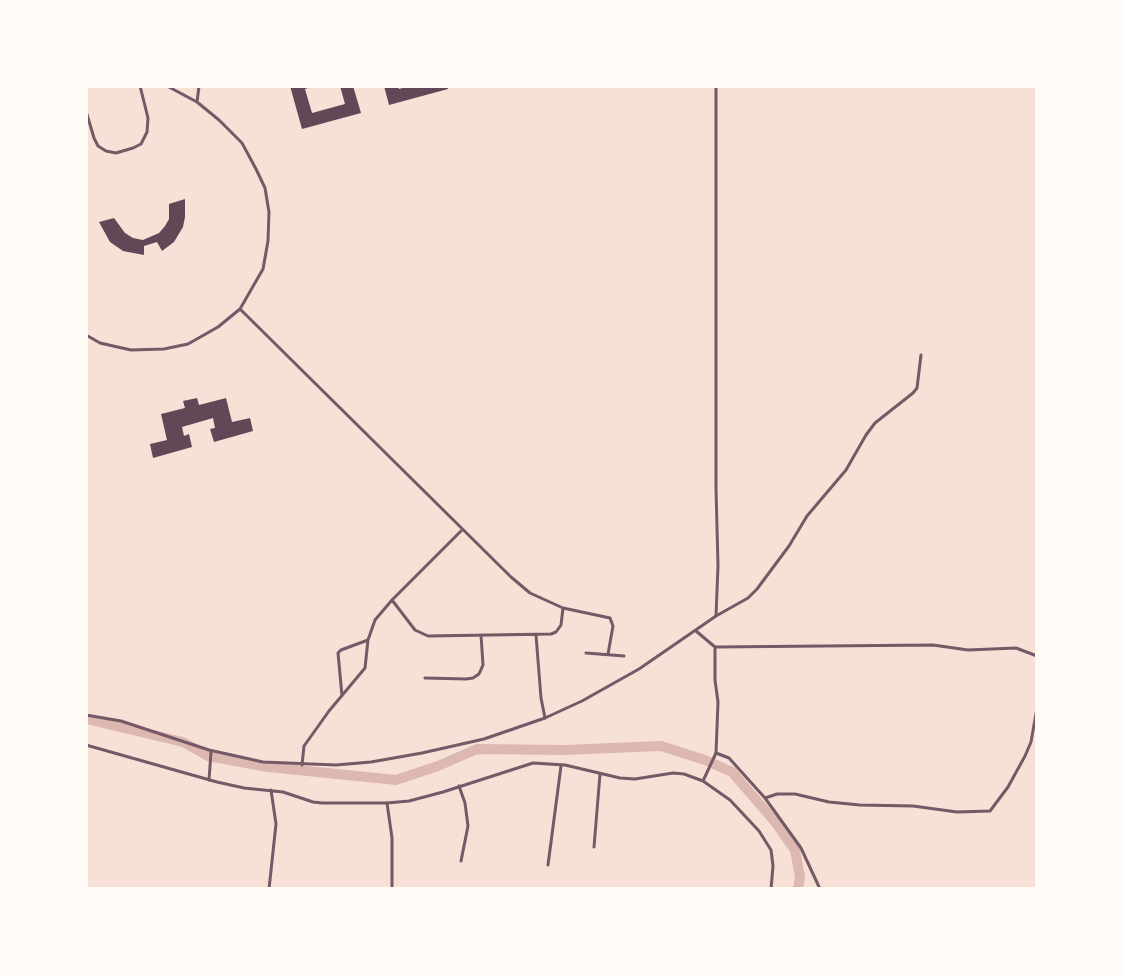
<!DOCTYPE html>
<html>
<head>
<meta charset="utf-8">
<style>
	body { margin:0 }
	#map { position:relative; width:1123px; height:975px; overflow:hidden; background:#f7e1d7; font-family:"DejaVu Sans",sans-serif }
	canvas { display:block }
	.frame { position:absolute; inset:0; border:88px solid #fffaf5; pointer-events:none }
</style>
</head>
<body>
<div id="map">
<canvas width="1123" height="975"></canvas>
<div class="frame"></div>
</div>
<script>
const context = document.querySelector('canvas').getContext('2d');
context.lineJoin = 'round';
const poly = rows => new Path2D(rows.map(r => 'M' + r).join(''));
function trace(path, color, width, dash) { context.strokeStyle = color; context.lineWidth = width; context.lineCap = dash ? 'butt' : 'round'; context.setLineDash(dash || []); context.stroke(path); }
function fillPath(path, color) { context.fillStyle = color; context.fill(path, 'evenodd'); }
trace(poly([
	[86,719,183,742,208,756,268,767,396,780,438,766,477,749,564,750,661,746,705,760,732,772,776,823,795,850,800,877,798,889]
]), '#dcb8b0', 10);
fillPath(poly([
	[290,86,314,86,305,89,312,113,345,104,340,86,353,86,361,113,302,129],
	[384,86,398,86,399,89,410,86,447,86,448,89,389,105],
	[185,199,185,217,183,227,174,242,162,251,157,242,144,246,144,255,123,251,110,242,99,222,114,218,125,233,133,238,143,240,159,233,165,226,169,219,169,204],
	[197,398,199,405,226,398,232,422,250,418,253,431,214,442,210,429,215,428,213,418,182,427,184,436,189,434,192,447,153,458,150,444,167,440,161,414,185,408,183,401]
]), '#644757');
trace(poly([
	[197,102,199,86],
	[86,111,94,138,98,146,106,151,116,153,133,148,141,144,147,132,148,118,140,86],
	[240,309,511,577,530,593,563,608,610,618,613,626,608,654],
	[86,335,100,343,131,350,164,349,188,344,218,327,240,309,263,269,268,241,269,212,265,188,256,169,242,143,219,120,197,102,167,86],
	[392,600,415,630,428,636,551,634,556,632,561,625,563,608],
	[716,616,748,598,757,589,789,546,807,516,846,470,866,435,875,423,913,393,917,388,921,355],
	[536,635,541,698,545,718],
	[586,653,624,656],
	[425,678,466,679,473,678,479,674,483,665,481,635],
	[342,696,338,653,341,650,368,640],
	[716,753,729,758,765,798,801,848,820,889],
	[302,765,304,746,329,711,365,668,368,640,375,620,392,600,461,531],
	[209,780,211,752],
	[459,786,465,803,468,826,461,861],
	[765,798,777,794,795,794,829,802,860,805,913,806,957,812,990,811,1008,787,1025,756,1031,742,1037,708],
	[387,803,392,838,392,889],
	[594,847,600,774],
	[548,865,561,766],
	[269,889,276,824,271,790]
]), '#755966', 3);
trace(poly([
	[696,631,715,647,933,645,968,650,1016,648,1037,656],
	[86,715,121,721,209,750,263,762,336,765,371,762,422,753,484,739,545,718,582,701,639,669,716,616,718,566,716,488,716,86],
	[86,745,217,782,244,788,283,792,313,802,322,803,387,803,409,801,443,792,533,763,565,765,620,778,635,779,673,773,684,774,703,781,730,800,759,831,771,850,773,866,771,889],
	[703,781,716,753,718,702,715,680,715,648]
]), '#755966', 3);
</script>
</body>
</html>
